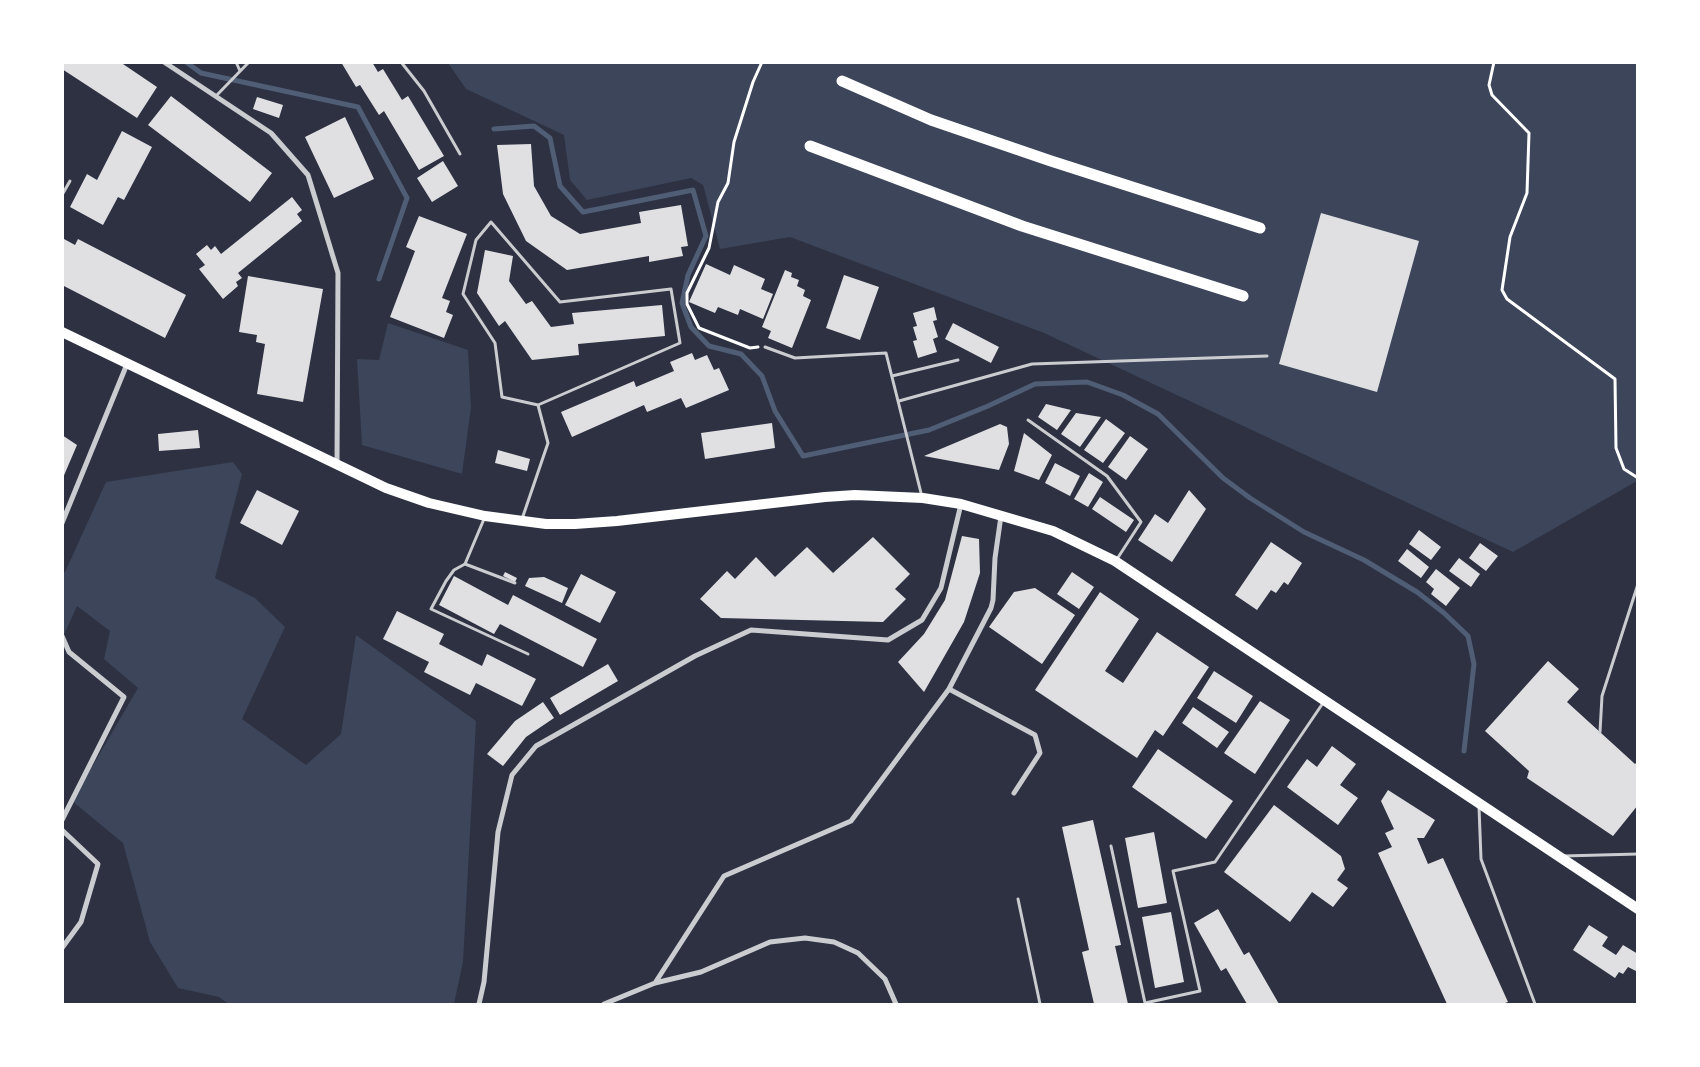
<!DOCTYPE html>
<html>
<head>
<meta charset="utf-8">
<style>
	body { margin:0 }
	#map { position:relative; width:1700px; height:1067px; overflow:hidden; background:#2d3142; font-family:Arial,sans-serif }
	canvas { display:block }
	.frame { position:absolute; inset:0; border:64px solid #fff; pointer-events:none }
</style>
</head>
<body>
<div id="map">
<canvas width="1700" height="1067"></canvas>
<div class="frame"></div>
</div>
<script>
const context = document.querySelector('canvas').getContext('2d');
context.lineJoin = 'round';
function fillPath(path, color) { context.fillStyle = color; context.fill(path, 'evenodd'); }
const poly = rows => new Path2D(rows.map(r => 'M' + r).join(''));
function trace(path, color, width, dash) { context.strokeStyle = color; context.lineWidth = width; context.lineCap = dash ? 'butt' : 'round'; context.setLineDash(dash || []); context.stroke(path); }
fillPath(poly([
	[448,63,1637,63,1637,481,1513,552,1044,333,790,237,720,249,703,185,691,178,587,200,570,180,564,135,466,89],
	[388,323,468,350,471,407,462,474,362,445,357,359,379,360],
	[233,462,242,474,215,578,255,598,285,627,242,719,306,765,341,734,356,635,476,721,463,962,454,1004,229,1004,219,997,178,988,150,942,123,843,72,801,138,688,104,659,110,631,77,606,63,637,63,574,65,572,106,482]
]), '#3c4559');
trace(poly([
	[186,62,201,73,358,107,407,198,379,279],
	[494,129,534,126,550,138,560,186,583,212,693,190,706,236,688,275,682,303,691,327,709,346,741,354,762,376,775,411,803,456,929,430,988,406,1035,384,1087,382,1123,395,1158,414,1223,478,1250,498,1304,532,1364,560,1417,592,1444,613,1468,636,1474,664,1464,751]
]), '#4f5d75', 5);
fillPath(poly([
	[62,62,120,62,157,87,137,118,62,69],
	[341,62,372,62,378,72,383,69,402,100,408,96,444,156,419,170,384,111,379,115,360,85,356,87],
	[171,96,272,173,250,202,148,125],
	[257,97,283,105,279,118,253,109],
	[345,117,374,179,334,198,305,137],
	[122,131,152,147,124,200,118,197,103,225,70,207,87,174,97,180],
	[531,144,534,186,551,216,580,234,641,223,639,212,681,205,688,246,681,247,683,256,649,262,649,256,567,270,526,241,503,194,497,145],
	[443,161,458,186,432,202,417,178],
	[292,197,302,210,297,214,302,221,238,273,242,278,236,282,238,286,223,299,199,269,205,265,196,254,207,245,211,250,215,246,221,254],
	[1321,213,1419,241,1377,392,1279,364],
	[419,216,467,234,442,298,450,301,446,312,453,315,444,338,390,317,415,251,406,247],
	[64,239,75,245,78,239,186,295,165,338,62,285,62,266,64,262,62,262,62,241],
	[485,250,513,256,509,281,526,304,532,301,551,327,574,324,572,313,662,305,665,336,578,344,579,355,532,360,505,321,499,326,477,293],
	[706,264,730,275,734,265,765,279,761,289,773,294,763,319,740,309,738,315,718,307,715,313,689,302],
	[785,270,792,273,791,277,799,280,797,286,805,290,803,296,811,300,792,348,768,338,771,331,762,327],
	[844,275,879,287,860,340,826,328],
	[248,276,323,289,303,402,257,394,265,344,256,342,257,335,239,332],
	[934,307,937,320,933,321,938,337,933,339,937,352,918,358,913,341,917,340,913,327,917,326,913,313],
	[953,323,999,347,991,363,945,339],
	[692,353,695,360,707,355,714,370,719,368,729,390,686,408,681,398,647,412,644,405,572,437,561,412,634,381,636,387,674,371,670,362],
	[1046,404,1071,410,1057,430,1038,417],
	[1076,413,1101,417,1080,447,1061,434],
	[1106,419,1125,433,1103,463,1084,450],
	[772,423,775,448,705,459,701,433],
	[1000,424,1007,427,1009,444,999,470,924,456],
	[198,430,200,448,159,451,158,434],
	[1024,433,1052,455,1039,480,1014,471],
	[62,435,77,445,62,480],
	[1130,436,1148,449,1126,480,1108,467],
	[498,450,530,459,527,471,495,463],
	[1055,463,1080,476,1070,496,1045,483],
	[1089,473,1103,482,1088,507,1074,499],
	[257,490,299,511,282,545,240,523],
	[1189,490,1206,509,1172,562,1138,540,1155,514,1168,523],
	[1100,497,1134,520,1126,532,1092,509],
	[1419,530,1441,547,1431,560,1409,544],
	[962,536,979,539,980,573,964,622,924,692,898,662,924,634,945,600],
	[873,537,910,574,895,589,906,599,883,622,721,618,700,599,727,571,735,579,756,557,775,577,807,547,833,573],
	[1271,542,1302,563,1288,585,1284,582,1276,593,1271,590,1257,610,1235,595],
	[1480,543,1498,556,1486,571,1469,558],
	[1407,549,1429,567,1421,578,1398,561],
	[1459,558,1480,574,1471,587,1449,571],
	[1436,569,1460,588,1446,606,1431,594,1434,589,1426,582],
	[505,572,517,578,515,582,503,576],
	[1072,572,1094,587,1079,609,1057,594],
	[581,574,616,592,600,623,565,605],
	[454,576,508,605,513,595,597,639,583,667,500,624,494,634,439,605],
	[544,577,568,588,562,603,525,586,529,578],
	[1035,588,1075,615,1042,664,989,627,1014,592],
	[1100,592,1139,619,1105,671,1123,683,1157,632,1209,667,1163,736,1155,730,1137,758,1035,690],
	[397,611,444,634,439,644,482,666,487,654,536,679,522,706,476,683,470,695,424,672,429,662,383,639],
	[1548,661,1579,689,1567,702,1635,764,1638,761,1638,780,1636,782,1638,785,1638,805,1613,836,1527,778,1529,771,1485,731],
	[608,664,618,681,560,715,550,698],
	[1214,671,1253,696,1236,723,1197,698],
	[1260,701,1290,720,1255,774,1224,753],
	[543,702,554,718,526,737,503,766,487,754,515,721],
	[1193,707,1229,732,1217,748,1182,723],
	[1332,746,1356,764,1340,785,1358,798,1338,825,1287,787,1307,759,1317,767],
	[1158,749,1233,801,1206,839,1132,787],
	[1388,790,1435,820,1424,838,1417,838,1428,864,1443,858,1508,1002,1502,1004,1447,1004,1378,853,1392,847,1385,833,1394,829,1381,801],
	[1274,805,1341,856,1345,869,1337,880,1348,888,1333,907,1312,892,1290,922,1224,872],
	[1093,820,1121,945,1115,946,1128,1004,1094,1004,1082,952,1089,950,1062,827],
	[1154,832,1167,903,1138,908,1125,838],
	[1218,909,1244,955,1249,952,1279,1004,1247,1004,1226,968,1221,971,1194,923],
	[1171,912,1184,982,1155,988,1142,917],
	[1589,925,1608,937,1602,946,1616,955,1623,945,1638,954,1638,972,1628,967,1623,974,1619,972,1615,978,1573,950]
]), '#e0e0e3');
trace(poly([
	[1494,62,1489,85,1492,95,1529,133,1527,193,1510,237,1502,290,1507,299,1615,379,1616,448,1624,469,1638,478],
	[758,347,750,348,699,328,687,304,687,293,709,248,718,202,728,183,734,142,753,82,762,62]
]), '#fff', 3);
trace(poly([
	[236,62,240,71],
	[401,62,424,91,460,154],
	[216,96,249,62],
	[62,195,70,181],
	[765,347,795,358,886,353,922,497],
	[892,376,958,360],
	[899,401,1032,364,1267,356],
	[1028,420,1107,476,1141,522,1117,559],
	[484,519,465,564,454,570,446,581,431,609,528,654],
	[522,519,548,443,538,405,680,343,671,289,560,302,491,222,476,240,463,294,495,343,502,397,538,405],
	[465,564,515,583],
	[1600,732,1602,696,1638,584],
	[1479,807,1481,859,1535,1004],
	[1111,846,1145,1003,1200,991,1173,871,1215,862,1323,703],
	[1563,856,1638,854],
	[1018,899,1040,1004]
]), '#caccd0', 3);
trace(poly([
	[164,62,271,133,308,175,338,273,337,465],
	[62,523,127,364],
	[62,636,69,652,124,697,62,820],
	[949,689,991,608,993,600,995,558,1001,516],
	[62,830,98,864,81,922,62,948],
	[655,983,724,876,851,821,949,689,1035,735,1040,753,1014,793],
	[479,1004,484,982,498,832,512,775,536,746,695,656,751,630,888,640,922,620,941,588,961,504],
	[604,1004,655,983,701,972,770,942,805,938,834,942,858,953,885,979,896,1004]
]), '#caccd0', 5);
trace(poly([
	[62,332,386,488,429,503,485,516,546,524,575,524,617,521,825,497,855,495,923,498,961,504,1053,531,1115,561,1638,909]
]), '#fff', 10);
trace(poly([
	[842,81,931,120,1051,161,1260,228],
	[810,146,1022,226,1243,296]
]), '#fff', 11);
</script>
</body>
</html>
